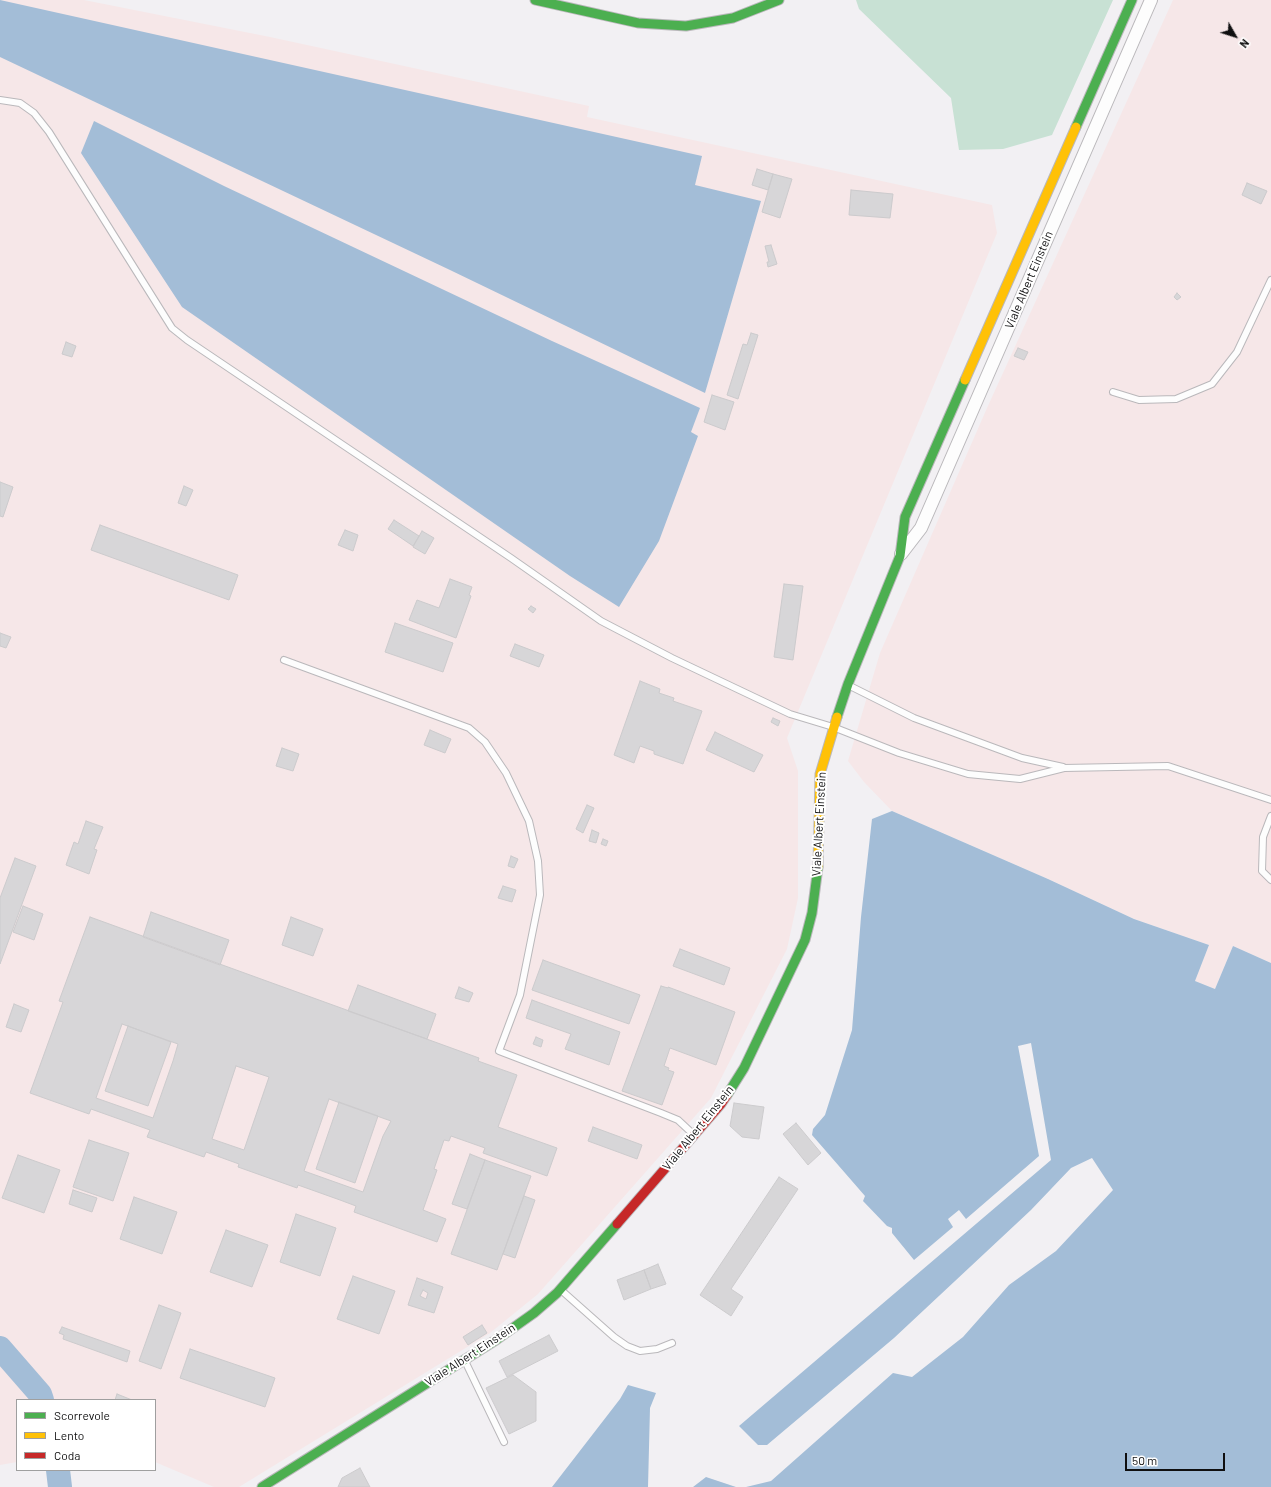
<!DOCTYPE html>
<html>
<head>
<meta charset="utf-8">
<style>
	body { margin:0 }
	#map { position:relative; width:1271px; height:1487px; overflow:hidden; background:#f2f0f3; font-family:Barlow,sans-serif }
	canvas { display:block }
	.legend { position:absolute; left:16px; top:1399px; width:140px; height:72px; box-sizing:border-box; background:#fff; border:1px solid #9f9f9f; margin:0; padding:5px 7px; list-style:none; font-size:12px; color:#0f0f10 }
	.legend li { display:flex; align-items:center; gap:8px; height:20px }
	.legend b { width:20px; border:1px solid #9f9f9f }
	.north { position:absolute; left:1215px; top:16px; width:40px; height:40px; -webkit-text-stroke:3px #fff; paint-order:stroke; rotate:129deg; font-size:11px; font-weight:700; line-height:16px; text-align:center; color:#0f0f10 }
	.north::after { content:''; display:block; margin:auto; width:14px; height:18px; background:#0f0f10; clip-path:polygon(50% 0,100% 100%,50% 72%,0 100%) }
	.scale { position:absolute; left:1125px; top:1453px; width:100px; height:18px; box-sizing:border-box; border:2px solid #0f0f10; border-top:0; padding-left:5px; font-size:12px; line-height:14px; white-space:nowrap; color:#0f0f10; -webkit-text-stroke:3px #fff; paint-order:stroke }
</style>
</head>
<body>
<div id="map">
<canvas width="1271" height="1487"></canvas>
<ul class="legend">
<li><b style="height:5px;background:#4caf50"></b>Scorrevole</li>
<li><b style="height:5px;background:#ffc107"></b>Lento</li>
<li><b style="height:5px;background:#c62828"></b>Coda</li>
</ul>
<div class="north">N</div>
<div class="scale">50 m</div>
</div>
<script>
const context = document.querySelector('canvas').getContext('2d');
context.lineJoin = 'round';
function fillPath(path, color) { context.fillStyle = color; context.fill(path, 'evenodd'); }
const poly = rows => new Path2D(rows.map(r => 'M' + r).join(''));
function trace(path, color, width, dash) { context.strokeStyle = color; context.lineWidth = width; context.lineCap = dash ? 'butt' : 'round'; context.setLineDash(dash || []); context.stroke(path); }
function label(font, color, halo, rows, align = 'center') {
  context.font = font + ' Barlow,sans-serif'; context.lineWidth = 4; context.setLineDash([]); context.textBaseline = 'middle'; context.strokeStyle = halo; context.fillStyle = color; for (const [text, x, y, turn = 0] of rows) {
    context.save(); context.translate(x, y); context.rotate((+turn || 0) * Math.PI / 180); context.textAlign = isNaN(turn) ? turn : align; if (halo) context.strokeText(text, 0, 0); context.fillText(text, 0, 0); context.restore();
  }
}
fillPath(poly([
	[0,0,84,0,270,37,589,106,587,117,992,205,997,233,787,738,798,771,798,898,787,949,711,1098,538,1294,490,1333,239,1487,214,1487,155,1462,155,1400,17,1400,17,1462,0,1465],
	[1173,0,1271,0,1271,963,1233,946,1215,989,1195,981,1209,945,1134,919,1048,879,892,811,864,782,848,761,880,653,987,408]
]), '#f6e7e8');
fillPath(poly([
	[856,0,1113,0,1052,135,1003,149,959,150,951,98,859,9]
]), '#c8e1d4');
fillPath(poly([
	[0,0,702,156,695,185,761,201,705,393,450,270,0,57],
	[94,121,224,186,552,341,700,408,691,432,698,436,659,541,619,607,570,576,182,307,81,153],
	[892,811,1048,879,1134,919,1209,945,1195,981,1215,989,1233,946,1271,963,1271,1487,746,1487,771,1481,893,1373,912,1377,963,1337,1009,1285,1056,1251,1113,1190,1092,1158,1071,1168,1031,1210,894,1338,767,1445,758,1445,739,1426,1051,1160,1031,1043,1018,1046,1039,1156,966,1219,959,1210,948,1219,953,1227,914,1260,892,1233,892,1228,887,1226,863,1201,865,1196,812,1135,813,1129,825,1115,852,1030,861,917,872,819],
	[628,1385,656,1393,650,1408,648,1487,552,1487,620,1399],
	[706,1477,736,1487,693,1487]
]), '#a3bdd7');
trace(poly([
	[0,1348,40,1394,42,1400],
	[58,1470,60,1487]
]), '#a3bdd7', 24);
const building = poly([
	[757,169,773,174,768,190,752,185,757,169],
	[773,174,792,179,780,218,762,212,773,174],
	[1247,183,1267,191,1261,204,1242,195,1247,183],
	[851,190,893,194,890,218,849,215,851,190],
	[771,245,777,264,768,267,767,262,769,262,765,246,771,245],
	[1177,293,1181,297,1177,300,1174,297,1177,293],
	[751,333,758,335,738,399,727,395,743,344,747,345,751,333],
	[66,342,76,346,72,357,62,354,66,342],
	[1018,348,1028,352,1024,360,1014,356,1018,348],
	[712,395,734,402,725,430,704,422,712,395],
	[0,482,13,487,3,517,0,516,0,482],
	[184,486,193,490,186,506,178,503,184,486],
	[394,520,419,536,413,546,388,529,394,520],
	[100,525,238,575,229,600,91,550,100,525],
	[345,530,358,535,353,551,338,545,345,530],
	[422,531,434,538,425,554,413,547,422,531],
	[450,579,472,587,469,595,471,596,456,638,409,620,417,600,439,608,450,579],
	[784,584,803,586,793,660,774,657,784,584],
	[531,606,536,609,533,613,528,609,531,606],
	[395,623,453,643,443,672,385,652,395,623],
	[0,633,11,637,6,648,0,646,0,633],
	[515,644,544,655,539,667,510,656,515,644],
	[640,681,660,689,659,693,674,698,673,701,702,711,683,764,654,754,654,751,640,746,634,763,614,755,640,681],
	[773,718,780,721,778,726,771,722,773,718],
	[430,730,451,739,445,753,424,745,430,730],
	[715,732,763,755,754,772,706,750,715,732],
	[282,748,299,754,293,771,276,766,282,748],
	[587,805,594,808,583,833,576,829,587,805],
	[86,821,103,827,94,849,97,850,89,874,66,865,74,842,78,844,86,821],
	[592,830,599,833,596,843,589,841,592,830],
	[603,839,608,841,606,846,601,844,603,839],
	[511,856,518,859,514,868,508,866,511,856],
	[15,858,36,866,0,964,0,898,15,858],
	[503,886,516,890,512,902,498,898,503,886],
	[23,906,43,914,34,940,13,932,23,906],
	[151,912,229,940,220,965,143,937,151,912],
	[90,917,479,1058,478,1061,517,1075,498,1127,557,1148,547,1176,483,1153,485,1148,451,1136,449,1141,444,1140,434,1169,437,1170,423,1210,446,1219,437,1242,354,1212,356,1206,340,1200,298,1185,297,1188,238,1167,239,1164,206,1152,204,1157,147,1137,150,1130,91,1109,89,1114,30,1093,63,1002,59,1001,90,917],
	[122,1024,178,1044,173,1061,153,1118,96,1098,122,1024],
	[236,1066,269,1077,244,1150,212,1139,236,1066],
	[329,1099,391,1121,383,1136,363,1192,304,1171,329,1099],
	[291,917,323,929,313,956,282,945,291,917],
	[680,949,730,968,724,985,673,966,680,949],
	[543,960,640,995,629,1024,532,990,543,960],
	[358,985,436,1014,427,1039,348,1011,358,985],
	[661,986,668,988,668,987,735,1012,716,1065,670,1048,664,1066,669,1068,668,1070,674,1072,662,1105,622,1091,661,986],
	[459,987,473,993,469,1002,455,998,459,987],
	[532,1000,620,1032,609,1065,565,1049,571,1034,526,1018,532,1000],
	[14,1004,29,1010,21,1032,6,1027,14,1004],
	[128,1026,171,1042,148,1106,105,1091,128,1026],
	[536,1037,543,1040,541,1047,533,1044,536,1037],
	[339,1102,378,1116,355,1183,316,1169,339,1102],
	[734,1103,764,1107,759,1139,742,1137,730,1126,734,1103],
	[796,1123,821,1153,808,1165,783,1134,796,1123],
	[593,1127,642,1145,637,1159,588,1141,593,1127],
	[89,1140,129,1153,113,1201,73,1187,89,1140],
	[470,1154,485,1160,467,1209,452,1204,470,1154],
	[18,1155,60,1170,44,1213,2,1198,18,1155],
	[485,1160,531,1176,497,1270,451,1254,485,1160],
	[779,1177,798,1189,731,1289,743,1297,731,1316,700,1295,779,1177],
	[73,1190,97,1198,92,1212,69,1204,73,1190],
	[524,1196,535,1200,515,1258,503,1254,524,1196],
	[134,1197,177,1212,162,1254,120,1239,134,1197],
	[296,1214,336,1228,320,1276,280,1262,296,1214],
	[226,1230,268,1245,252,1287,210,1272,226,1230],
	[658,1264,666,1284,651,1289,644,1270,658,1264],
	[644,1270,651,1289,624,1300,617,1280,644,1270],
	[353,1276,395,1291,379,1334,337,1319,353,1276],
	[417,1278,443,1287,434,1313,408,1305,417,1278],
	[423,1290,428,1293,426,1299,420,1296,423,1290],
	[159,1305,181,1313,161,1369,139,1361,159,1305],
	[482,1325,487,1333,468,1345,463,1337,482,1325],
	[62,1327,130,1351,127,1362,63,1339,64,1335,59,1333,62,1327],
	[549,1335,558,1351,507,1377,499,1361,549,1335],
	[190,1349,275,1378,265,1407,180,1378,190,1349],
	[513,1375,536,1392,536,1421,509,1434,486,1388,513,1375],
	[117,1394,132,1400,115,1400,117,1394],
	[360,1468,370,1487,338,1487,342,1478,360,1468]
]);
fillPath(building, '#d7d6d8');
trace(building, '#cccbcd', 1);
const lane = poly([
	[0,100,20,103,34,113,49,132,172,328,187,340,511,558,601,621,672,658,790,714,833,727,899,753,968,774,1020,779,1064,768,1168,766,1271,800],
	[1113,392,1139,400,1176,399,1212,384,1237,352,1271,280],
	[284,660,469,728,485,742,506,773,529,821,538,861,540,895,520,995,499,1051,661,1113,678,1120,693,1134],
	[848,685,914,718,1022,758,1063,767],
	[1271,816,1263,837,1262,871,1271,880],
	[561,1290,614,1337,627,1346,640,1351,657,1349,672,1343],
	[465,1361,504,1442]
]);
const street = poly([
	[901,554,921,528,1151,0]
]);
const fast = poly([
	[535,0,638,23,686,26,733,18,779,0],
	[1076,127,1132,0],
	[837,717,848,684,900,556,905,517,965,380],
	[727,1095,744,1068,805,940,812,913,818,867],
	[262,1487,496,1340,534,1313,557,1293,617,1224]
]);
const slow = poly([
	[965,380,1076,127],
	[818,867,820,774,837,717]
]);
const jam = poly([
	[617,1224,721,1104,727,1095]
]);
trace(lane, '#bab8bb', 8);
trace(street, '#bab8bb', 14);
trace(fast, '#bab8bb', 11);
trace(slow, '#bab8bb', 11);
trace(jam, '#bab8bb', 11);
trace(lane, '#fdfdfd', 6);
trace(street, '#fdfdfd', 12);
trace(fast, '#4caf50', 9);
trace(slow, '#ffc107', 9);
trace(jam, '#c62828', 9);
label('12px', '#0f0f10', '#fff', [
	["Viale Albert Einstein",1029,280,-67],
	["Viale Albert Einstein",819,824,-87],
	["Viale Albert Einstein",698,1128,-51],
	["Viale Albert Einstein",470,1355,-33]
]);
</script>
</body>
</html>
